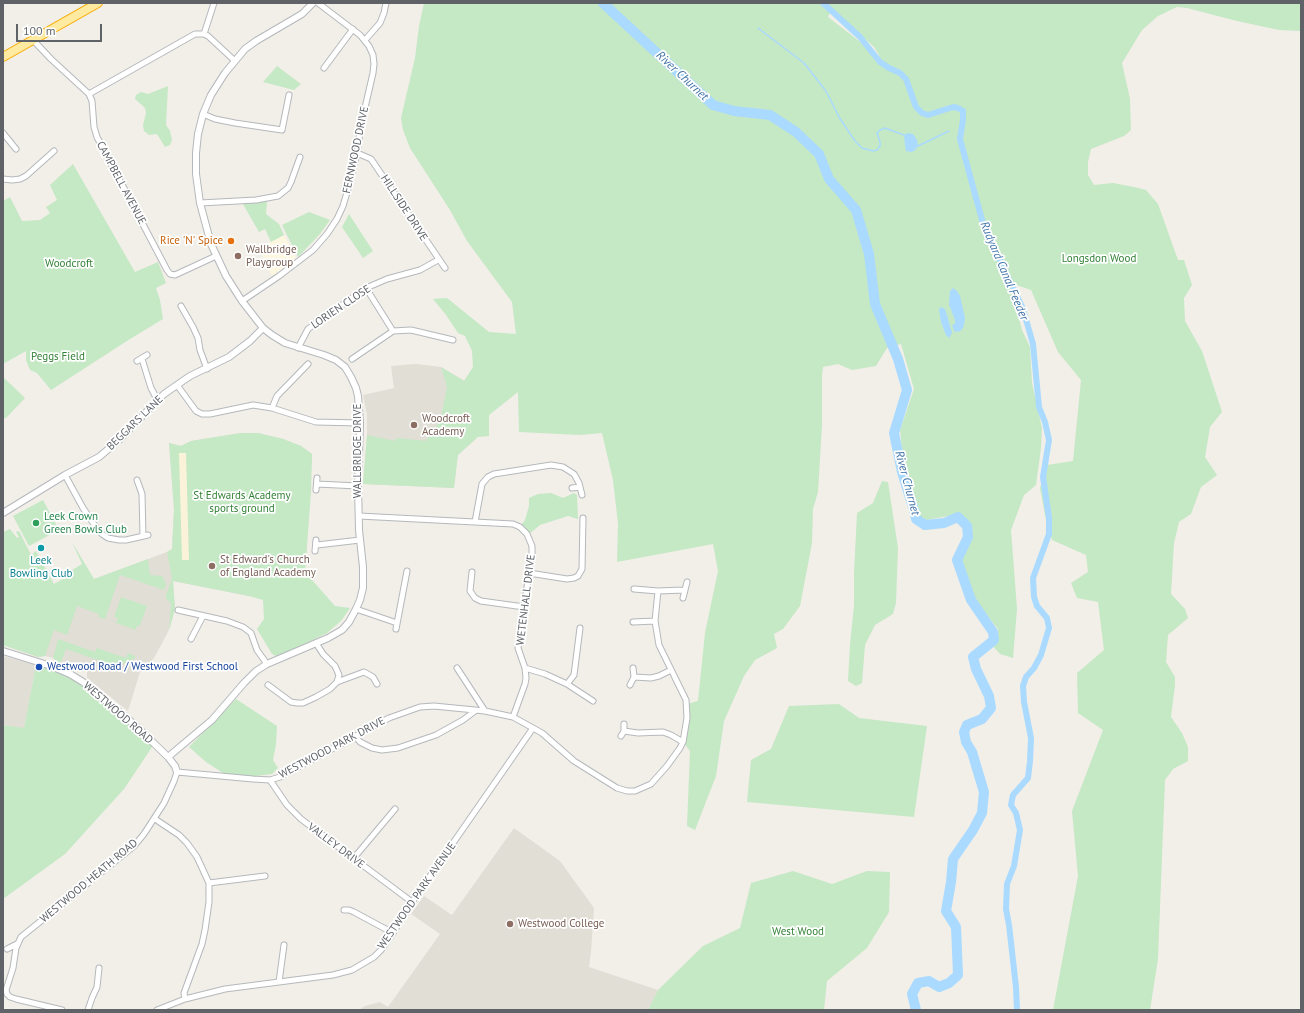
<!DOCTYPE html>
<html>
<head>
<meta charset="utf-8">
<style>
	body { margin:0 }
	#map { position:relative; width:1304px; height:1013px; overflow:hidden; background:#f1efe8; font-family:"PT Sans",sans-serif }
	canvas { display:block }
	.frame { position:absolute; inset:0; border:4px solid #5f6368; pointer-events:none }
	.scale { position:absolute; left:16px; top:24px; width:86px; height:18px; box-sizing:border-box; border:2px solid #5f6368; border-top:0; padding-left:5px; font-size:12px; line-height:14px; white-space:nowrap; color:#5f6368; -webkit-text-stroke:3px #fff; paint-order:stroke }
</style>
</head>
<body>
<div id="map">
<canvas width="1304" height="1013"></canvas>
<div class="frame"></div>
<div class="scale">100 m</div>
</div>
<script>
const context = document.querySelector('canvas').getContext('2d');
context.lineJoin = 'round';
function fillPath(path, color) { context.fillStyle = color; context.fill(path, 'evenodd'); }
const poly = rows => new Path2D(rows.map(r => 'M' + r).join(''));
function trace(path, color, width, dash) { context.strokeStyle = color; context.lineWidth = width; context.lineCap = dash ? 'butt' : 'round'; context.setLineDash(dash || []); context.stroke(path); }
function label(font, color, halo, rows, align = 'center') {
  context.font = font + ' "PT Sans",sans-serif'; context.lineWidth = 3.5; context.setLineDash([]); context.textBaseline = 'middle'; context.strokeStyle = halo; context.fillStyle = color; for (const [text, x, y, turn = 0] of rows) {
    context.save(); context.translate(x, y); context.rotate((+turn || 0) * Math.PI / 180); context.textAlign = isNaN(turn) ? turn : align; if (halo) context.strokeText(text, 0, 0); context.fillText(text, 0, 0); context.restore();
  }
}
fillPath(poly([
	[284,235,296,258,272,276,259,248]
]), '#fef7e0');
fillPath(poly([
	[416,364,441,367,465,381,454,488,363,484,367,435,367,415,363,395,394,388,391,366],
	[241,433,258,433,283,439,301,446,312,454,306,559,249,596,173,581,175,609,168,632,154,658,140,672,128,711,87,678,87,670,84,668,81,667,73,670,57,662,53,658,45,656,38,657,3,645,3,532,10,547,27,547,52,593,89,581,167,552,172,550,174,509,169,443,181,446,191,441],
	[3,656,36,665,24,729,4,725,3,728],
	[514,828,560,861,594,908,591,952,589,967,658,990,648,1010,359,1010,365,1006,380,1002,388,1007,440,934,411,914,424,896,452,915]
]), '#e1ded6');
fillPath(poly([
	[424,3,1301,3,1301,31,1279,30,1237,21,1187,8,1177,7,1158,16,1142,30,1122,63,1130,99,1131,130,1124,136,1091,149,1088,162,1088,175,1094,185,1113,183,1134,187,1146,190,1158,204,1178,260,1184,260,1192,285,1184,298,1185,321,1202,351,1222,412,1210,427,1205,457,1217,475,1201,487,1191,514,1179,522,1174,543,1171,594,1185,609,1188,618,1168,635,1166,662,1175,677,1175,685,1171,717,1182,733,1188,747,1188,761,1173,769,1165,780,1158,959,1150,1010,1053,1010,1078,876,1072,811,1103,730,1078,713,1077,673,1104,650,1098,602,1077,598,1071,583,1088,572,1086,555,1052,540,1046,520,1040,488,1047,465,1073,461,1081,380,1058,352,1031,290,1008,282,1017,311,1022,330,1030,347,1032,383,1042,428,1041,448,1036,485,1024,495,1011,530,1017,609,1013,658,1000,654,992,645,998,636,998,629,976,601,960,561,972,536,970,524,961,515,953,515,927,520,919,516,910,484,902,448,900,430,914,389,901,344,887,348,876,366,852,370,838,364,823,367,822,376,822,425,818,492,813,509,812,543,800,606,783,629,774,634,777,648,755,660,744,676,724,721,716,776,695,830,687,826,690,751,683,742,687,704,698,701,705,633,718,571,713,544,617,562,618,524,613,480,602,433,580,435,519,432,518,392,489,415,489,436,478,437,458,455,454,488,363,484,367,435,395,441,396,438,427,441,428,435,440,422,447,387,441,367,464,381,473,367,472,351,465,336,458,333,446,315,433,299,447,298,489,332,516,334,512,302,467,241,450,210,410,148,403,130,401,118,415,58,419,26],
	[832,9,874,47,880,57,828,17],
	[277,66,301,84,294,90,263,82],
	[168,86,166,125,170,131,172,140,170,145,165,147,157,134,149,135,144,131,143,125,146,113,145,108,135,99,136,95,141,92,148,94],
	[73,164,135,272,158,262,166,283,156,288,160,300,163,319,130,339,51,390,37,373,30,370,26,360,26,351,3,364,3,201,10,197,22,221,40,220,50,213,46,207,57,200,50,185],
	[267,201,266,214,279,224,284,235,271,242,265,229,259,232,243,204],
	[309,212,330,220,320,234,298,257,282,225],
	[349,214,373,251,363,258,342,227],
	[3,377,25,398,6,418,3,418],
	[241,433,258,433,283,439,301,446,312,454,311,492,305,572,335,606,350,608,341,621,327,633,278,657,272,654,257,629,264,619,263,600,249,596,173,581,175,609,169,631,171,605,170,602,166,599,166,595,172,579,167,552,172,549,174,509,169,443,181,446,191,441],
	[882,481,888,482,898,548,896,603,893,614,875,625,865,645,862,683,856,686,848,681,850,644,854,606,854,573,857,513,873,503],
	[551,493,563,498,574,493,577,495,578,519,568,516,540,525,528,535,520,527,525,520,529,506,529,498,538,494],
	[43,500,59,530,29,546,13,516],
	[10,529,17,538,19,537,16,532,19,531,31,555,36,551,54,584,68,576,69,572,82,564,72,542,94,579,148,559,150,575,162,576,166,584,164,590,120,575,105,619,98,617,99,614,77,606,67,635,54,630,45,656,38,657,3,645,3,532],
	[121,597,147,606,140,625,136,627,136,630,116,623,118,618,114,617],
	[58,639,95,652,97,648,126,658,128,653,135,656,135,658,125,663,112,665,66,649,60,664,53,658],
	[36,665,78,679,154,744,124,789,65,854,3,899,3,725,24,728],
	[236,699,277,726,276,744,273,760,278,768,272,774,247,777,226,775,206,762,189,747],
	[839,704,859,718,927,726,914,817,747,802,751,760,771,749,789,706],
	[793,871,832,884,867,871,890,872,889,912,867,948,827,981,824,1010,648,1010,658,990,703,946,740,928,751,883]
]), '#c5e8c5');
fillPath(poly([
	[179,453,186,453,189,560,182,560]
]), '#fbf3d9');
fillPath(poly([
	[908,133,913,134,917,140,918,146,914,151,911,152,906,151,905,145,904,135],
	[953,288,957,291,960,296,965,318,964,325,963,328,960,331,955,332,952,326,955,323,955,320,949,304,950,291],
	[941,307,945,309,947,315,952,333,949,338,946,335,941,322,939,309]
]), '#aadaff');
trace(poly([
	[758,28,804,63,826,91,839,117,855,141,862,148,873,151,877,150,880,146,880,142,877,133,880,130,885,128,904,135],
	[918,146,949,131]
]), '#aadaff', 1.5);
trace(poly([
	[823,3,860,37,880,62,889,68,900,73,906,79,916,107,922,113,928,115,953,107,958,108,963,111,963,120,960,139,985,231,1001,262,1023,309,1033,344,1039,407,1045,422,1049,440,1043,477,1049,518,1049,534,1033,578,1034,597,1037,606,1047,618,1049,628,1041,655,1034,668,1026,677,1023,686,1024,702,1031,738,1030,761,1028,778,1013,795,1011,805,1016,813,1020,830,1014,866,1007,884,1006,909,1009,925,1016,987,1017,1010]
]), '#aadaff', 6);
trace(poly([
	[603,3,713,105,734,111,770,115,796,132,819,154,829,179,856,210,869,254,875,304,898,359,907,390,894,433,902,472,914,510,916,519,925,525,944,523,958,517,967,526,968,537,957,560,971,600,993,632,994,640,973,657,976,669,989,696,991,708,982,719,967,725,964,732,966,742,972,752,984,792,982,813,973,830,953,859,951,882,946,911,956,927,958,975,949,983,939,987,929,981,918,983,912,994,916,1010]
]), '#aadaff', 10);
const minor = poly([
	[204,34,214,3],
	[33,40,51,59,89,94,92,101,94,127,97,137,167,270,170,274,175,275,216,256],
	[365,40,380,23,384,13,386,3],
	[324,68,353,29],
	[89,94,195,34,204,34,208,36,235,61],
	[203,114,215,119,235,123,282,130,289,95],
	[3,133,16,149],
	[357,153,371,159,445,268],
	[3,179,12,180,20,179,26,176,54,151],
	[200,203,256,200,278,196,288,188,291,182,300,157],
	[366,288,393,331],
	[242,301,279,276,313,250,327,234,337,219,343,206,350,182,357,153,361,125,373,73,374,64,373,55,369,46,360,35,318,3],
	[181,306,193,327,198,338,200,350,207,369],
	[298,348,308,329,366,288,387,279,420,270,438,260],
	[142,359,151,388,158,401],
	[352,359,393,331,411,330,453,340],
	[137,361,147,355],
	[177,385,196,411,202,414,210,414,253,405,272,408,316,422,360,423],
	[272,408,277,396,308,364],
	[65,475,83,508,96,527,102,534,108,538,119,540,126,540,148,535],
	[137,480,142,494,143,536],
	[317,484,358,486],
	[572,488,580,487],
	[316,490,317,478],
	[359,516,513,524,520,527,527,534,532,546,532,553,518,648,525,668,526,678,525,684,513,717],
	[475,522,482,484,488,477,494,474,551,465,563,467,574,474,579,483,582,495],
	[317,545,360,540],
	[315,551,316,540],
	[472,572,470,591,475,598,481,601,524,607],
	[529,573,567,579,574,578,578,576,582,569,583,518],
	[634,589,658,591,684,590],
	[683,598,687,582],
	[356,609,397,623],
	[178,610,227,621,243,627,251,633,257,650,267,664],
	[633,622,655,621],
	[396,629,407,571],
	[191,639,203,616],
	[316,643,323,654,335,666,339,675,337,682],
	[457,668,485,711],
	[525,668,545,674,567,684,593,701],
	[634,677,651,678,659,676,671,670],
	[567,684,574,675,580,628],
	[268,685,291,702,297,703,303,703,316,697,330,689,337,682,364,672,373,677,377,684],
	[630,685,634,677,633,668],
	[624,731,638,733,663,732,671,735,683,742],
	[355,736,360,742,372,748,382,750,398,748,436,735,463,720,475,711],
	[621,736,624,731,624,724],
	[270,780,287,805,301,819,412,902],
	[155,819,179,835,187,843,197,857,209,883,209,902,205,930,202,944,184,993,185,999],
	[353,859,395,809],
	[209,883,265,876],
	[344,910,349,910,354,912,393,933],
	[7,949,17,944],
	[279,982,284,945],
	[7,994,6,990,13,968,16,948,21,937,134,846,144,834,164,803,174,781,177,772,253,779,270,780,280,777,389,718,420,707,434,706,485,711,513,717,542,733,574,761,617,788,627,791,635,791,651,784,667,766,680,748,683,742,687,718,686,700,659,645,655,621,658,591],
	[7,994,10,997,16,999,62,1010],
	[88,1010,92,998,97,987,99,968],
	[157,1010,185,999,225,989,333,975,352,970,374,957,381,950,393,933,412,902,533,728]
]);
const tertiary = poly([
	[3,513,65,475,99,457,119,440,164,394,190,376,229,357,250,341,263,328],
	[3,651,51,666,70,674,83,682,134,724,168,757,175,766,177,772],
	[168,757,212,720,244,683,256,671,267,664,328,638,342,630,349,622,356,609,360,600,363,588,363,567,359,530,358,486,360,423,358,396,356,388,351,377,345,367,336,360,324,355,285,343,272,335,263,328,242,301,226,276,211,244,200,203,196,174,196,153,198,134,203,114,211,95,225,73,245,49,256,41,302,14,313,3]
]);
const trunk = poly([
	[3,57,98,3]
]);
trace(minor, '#b5b8bc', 7);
trace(tertiary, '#b5b8bc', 8);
trace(trunk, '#f9ab00', 10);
trace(minor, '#fff', 5);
trace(tertiary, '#fff', 6);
trace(trunk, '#feeaa1', 8);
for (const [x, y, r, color] of [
	[231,241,4,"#e8710a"],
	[238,256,4,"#8d6e63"],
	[414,425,4,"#8d6e63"],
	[36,523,4,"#2e9e5b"],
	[41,548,4,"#0f9aa8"],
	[212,566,4,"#8d6e63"],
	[39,667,4,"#1a4fb4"],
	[510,924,4,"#8d6e63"]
]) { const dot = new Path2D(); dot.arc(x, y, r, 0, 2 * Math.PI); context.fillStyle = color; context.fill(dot); trace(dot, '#fff', 1.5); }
label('11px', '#5f6368', '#fff', [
	["FERNWOOD DRIVE",356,150,-78],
	["CAMPBELL AVENUE",121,183,62],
	["HILLSIDE DRIVE",404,208,57],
	["LORIEN CLOSE",341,307,-34],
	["BEGGARS LANE",135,423,-44],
	["WALLBRIDGE DRIVE",358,451,-90],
	["WETENHALL DRIVE",526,600,-83],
	["WESTWOOD ROAD",118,713,41],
	["WESTWOOD PARK DRIVE",332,748,-28],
	["VALLEY DRIVE",336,846,37],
	["WESTWOOD HEATH ROAD",89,881,-40],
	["WESTWOOD PARK AVENUE",417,896,-55]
]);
label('11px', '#c56008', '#fff', [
	["Rice 'N' Spice",223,241]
], 'right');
label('11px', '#785e54', '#fff', [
	["Wallbridge",246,250],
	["Playgroup",246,263],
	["Woodcroft",422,419],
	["Academy",422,432],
	["St Edward's Church",220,560],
	["of England Academy",220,573],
	["Westwood College",518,924]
], 'left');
label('11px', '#348238', '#fff', [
	["Longsdon Wood",1099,259],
	["Woodcroft",69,264],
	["Peggs Field",58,357],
	["St Edwards Academy",242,496],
	["sports ground",242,509],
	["West Wood",798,932]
]);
label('11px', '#27864d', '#fff', [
	["Leek Crown",44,517],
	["Green Bowls Club",44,530]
], 'left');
label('11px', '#0d838f', '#fff', [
	["Leek",41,561],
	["Bowling Club",41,574]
]);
label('11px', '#164399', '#fff', [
	["Westwood Road / Westwood First School",47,667]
], 'left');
label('italic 12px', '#4174aa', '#fff', [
	["River Churnet",682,76,43],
	["Rudyard Canal Feeder",1004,271,67],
	["River Churnet",907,483,75]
]);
</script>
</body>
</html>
